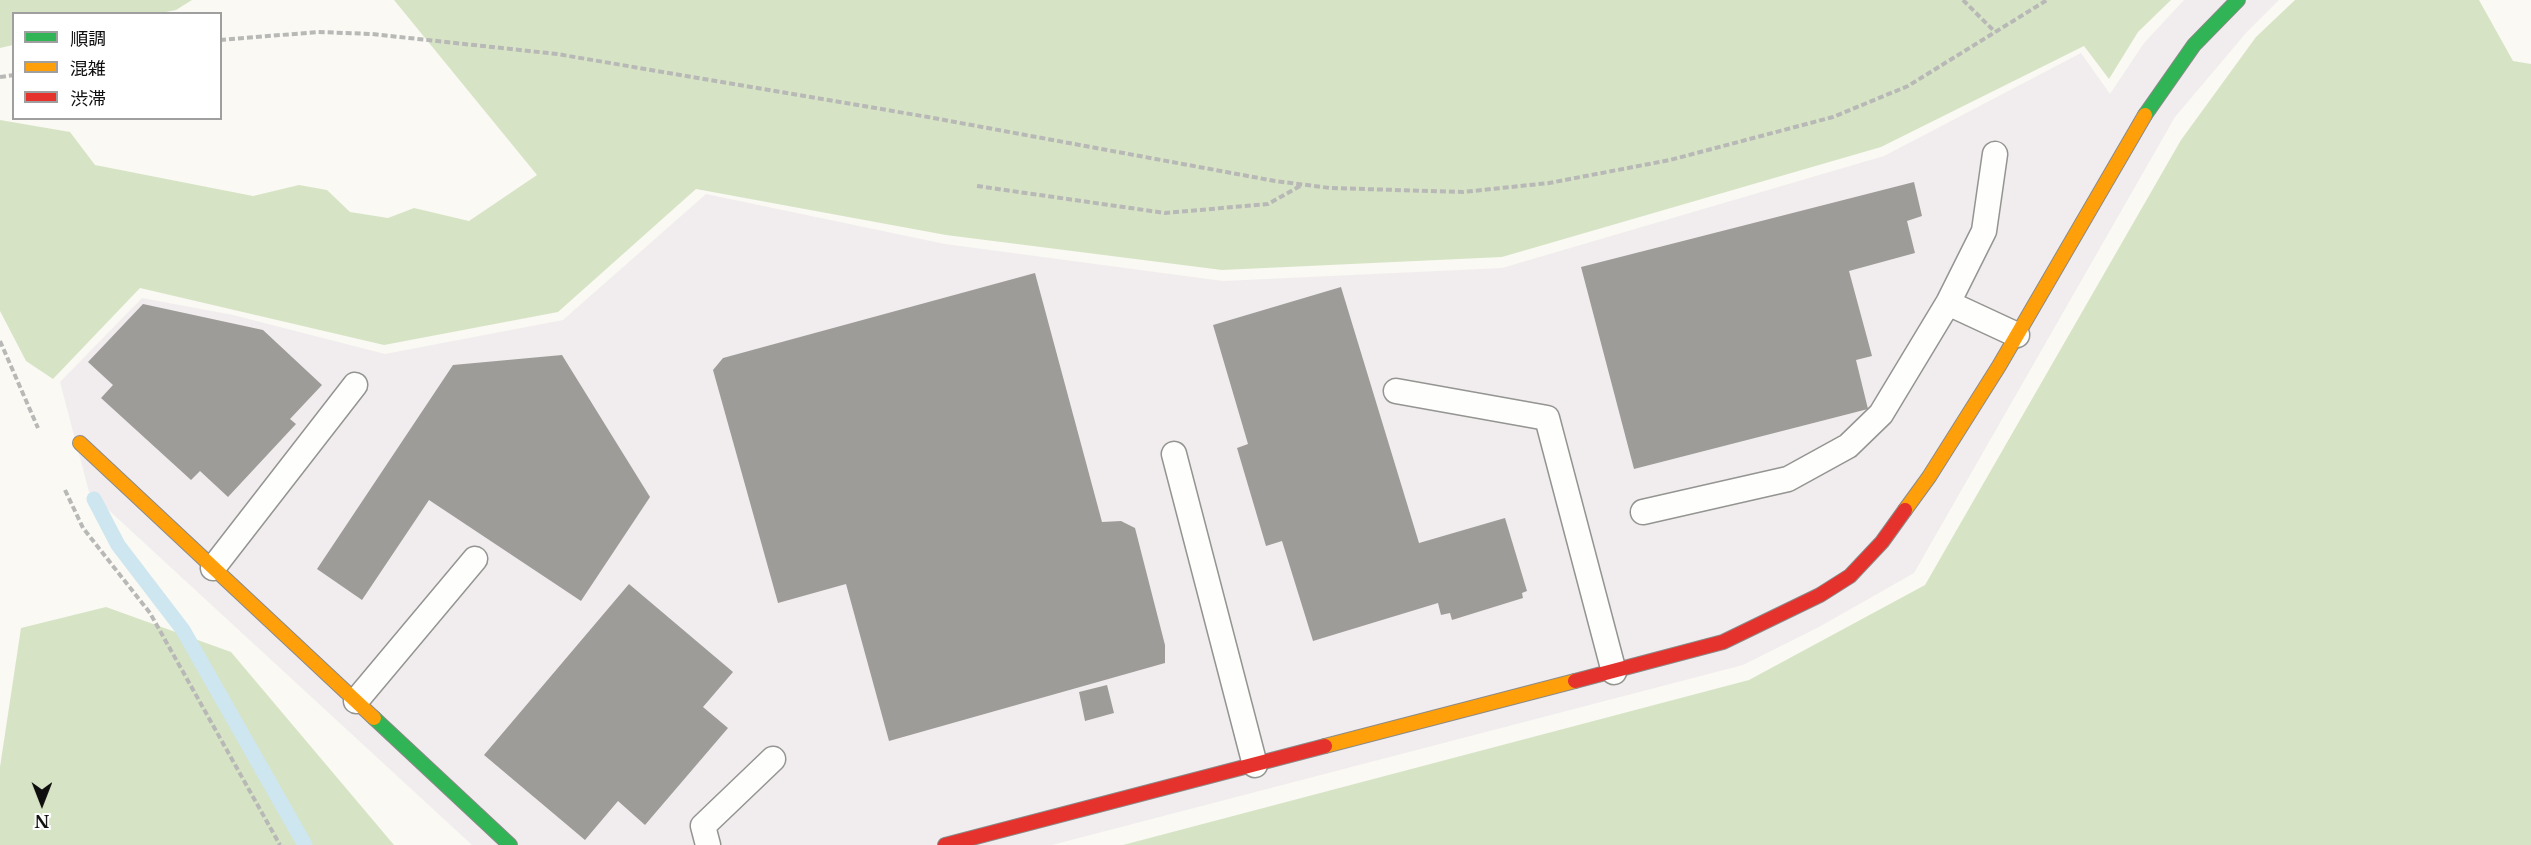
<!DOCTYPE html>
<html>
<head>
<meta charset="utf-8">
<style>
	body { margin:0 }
	#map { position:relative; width:2531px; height:845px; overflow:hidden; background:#faf9f3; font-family:"Libre Baskerville","Noto Sans JP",serif }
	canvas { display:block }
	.legend { position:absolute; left:12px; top:12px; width:210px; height:108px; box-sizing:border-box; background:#fff; border:2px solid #9f9f9f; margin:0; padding:8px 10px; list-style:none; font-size:18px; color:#0e0e0e }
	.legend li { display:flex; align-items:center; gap:12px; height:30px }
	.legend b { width:30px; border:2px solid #9f9f9f }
	.north { position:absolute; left:12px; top:773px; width:60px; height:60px; -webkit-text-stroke:4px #fff; paint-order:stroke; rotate:180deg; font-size:16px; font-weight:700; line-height:24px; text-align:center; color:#0e0e0e }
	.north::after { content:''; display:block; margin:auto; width:21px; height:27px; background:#0e0e0e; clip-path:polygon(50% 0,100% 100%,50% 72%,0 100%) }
</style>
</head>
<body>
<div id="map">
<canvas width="2531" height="845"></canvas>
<ul class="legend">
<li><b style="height:8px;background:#30b455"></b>順調</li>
<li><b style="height:8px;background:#ff9f0a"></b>混雑</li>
<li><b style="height:8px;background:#e5322d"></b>渋滞</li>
</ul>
<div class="north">N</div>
</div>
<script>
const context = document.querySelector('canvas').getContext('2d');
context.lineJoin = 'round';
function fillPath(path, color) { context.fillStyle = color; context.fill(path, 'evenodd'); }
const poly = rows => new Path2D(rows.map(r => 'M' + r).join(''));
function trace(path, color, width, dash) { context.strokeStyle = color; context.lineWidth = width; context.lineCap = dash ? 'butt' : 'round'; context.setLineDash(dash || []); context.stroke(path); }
fillPath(poly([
	[2184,0,2279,0,2246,33,2175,117,1914,573,1819,627,1743,665,1052,845,472,845,89,492,60,382,142,298,233,315,385,354,563,320,706,194,945,244,1223,281,1502,268,1884,156,2081,53,2110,94,2144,43]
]), '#f1edef');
fillPath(poly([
	[0,0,192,0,176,10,161,13,14,14,13,45,0,48],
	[394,0,2171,0,2138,32,2109,79,2084,46,1881,147,1502,257,1222,270,946,235,696,189,558,312,384,345,140,288,53,379,26,361,0,311,0,120,70,132,95,165,253,196,299,185,327,190,350,212,388,218,414,208,469,221,537,175],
	[2295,0,2479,0,2513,61,2531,64,2531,845,1123,845,1749,680,1925,585,2181,140,2256,37],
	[106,607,231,652,394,845,0,845,0,767,21,628]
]), '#d6e4c5');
trace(poly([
	[94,499,118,545,183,630,305,845]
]), '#cee6f0', 15);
fillPath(poly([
	[1914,182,1922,216,1907,221,1915,253,1849,271,1872,356,1856,360,1868,409,1634,469,1581,267],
	[1035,273,1102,522,1121,521,1135,528,1165,645,1165,663,889,741,846,584,778,603,713,370,723,358],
	[1341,287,1419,543,1505,518,1527,591,1522,593,1523,598,1452,620,1450,613,1441,615,1438,603,1313,641,1282,541,1266,546,1237,448,1248,444,1213,325],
	[143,304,263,330,322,385,290,419,296,424,228,497,200,471,191,480,101,398,113,385,88,362],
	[562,355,650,497,581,601,429,500,362,600,317,569,453,365],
	[629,584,733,672,703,707,728,728,645,825,618,801,585,840,484,755],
	[1107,685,1114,713,1085,721,1079,692]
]), '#9e9c99');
const lane = poly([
	[1948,303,2017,335],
	[1396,391,1547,418,1614,672],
	[1174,454,1255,765],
	[1643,512,1788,479,1848,446,1881,414,1948,303,1984,231,1995,154],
	[213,568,355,385],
	[356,701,475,559],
	[708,845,703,826,773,759]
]);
const fast = poly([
	[2145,115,2194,45,2238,0],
	[374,718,510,845]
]);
const slow = poly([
	[80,443,374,718],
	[1905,510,1929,477,1999,366,2145,115],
	[1325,746,1575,681]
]);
const jam = poly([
	[1575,681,1723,642,1820,595,1850,576,1882,542,1905,510],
	[945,845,1325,746]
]);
trace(lane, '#949491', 27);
trace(fast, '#8b8a88', 16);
trace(slow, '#8b8a88', 16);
trace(jam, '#8b8a88', 16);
trace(poly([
	[1963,0,1995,32],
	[220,40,318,32,372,34,557,54,928,117,1275,181,1330,188,1463,192,1549,183,1670,160,1833,117,1908,86,2047,0],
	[0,77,14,75],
	[977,186,1165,213,1268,204,1302,185],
	[0,341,38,428],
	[65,490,83,528,150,613,280,845]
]), '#b8b8b7', 4, [6, 3]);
trace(lane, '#fefefd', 24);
trace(fast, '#30b455', 14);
trace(slow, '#ff9f0a', 14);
trace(jam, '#e5322d', 14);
</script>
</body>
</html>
